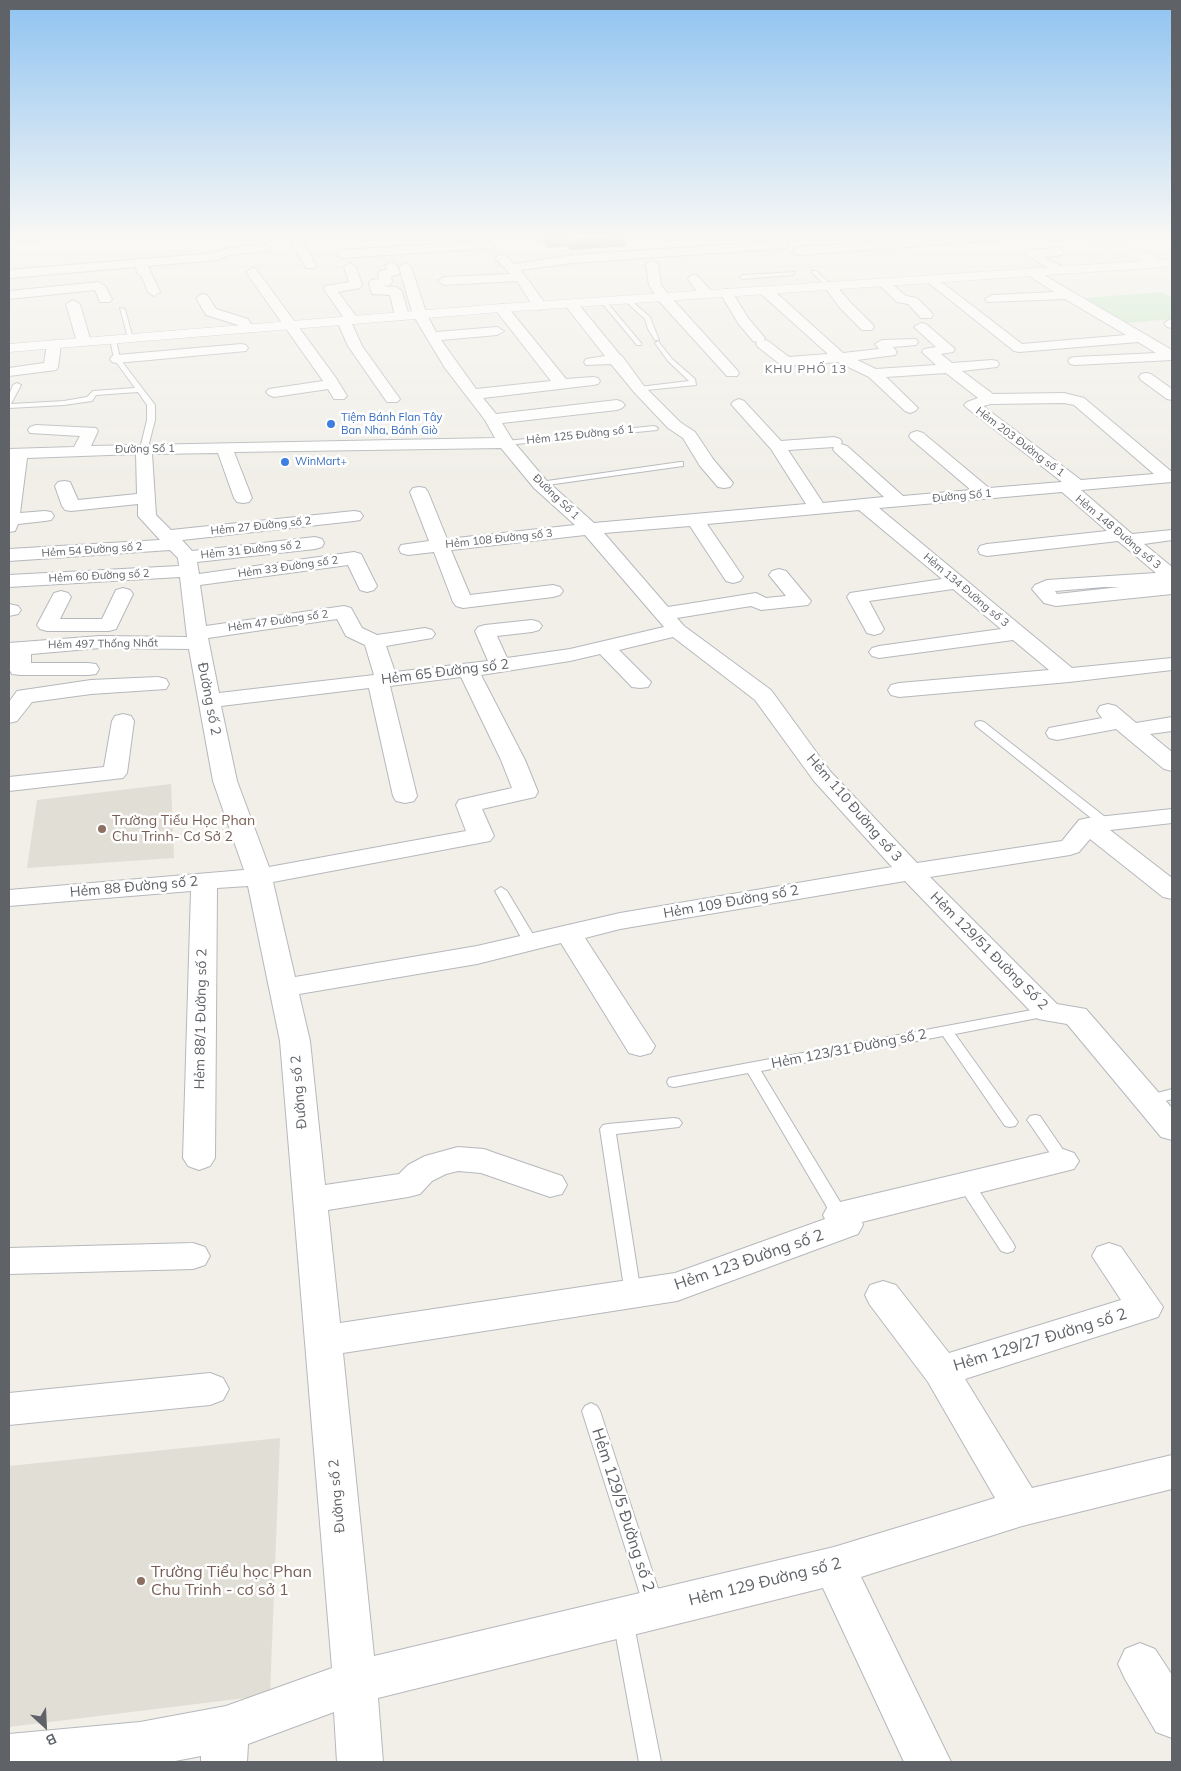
<!DOCTYPE html>
<html>
<head>
<meta charset="utf-8">
<style>
	body { margin:0 }
	#map { position:relative; width:1181px; height:1771px; overflow:hidden; background:#f1efe8; font-family:Mulish,sans-serif }
	canvas { display:block }
	.frame { position:absolute; inset:0; border:10px solid #5f6368; pointer-events:none }
	.north { position:absolute; left:20px; top:1701px; width:50px; height:50px; -webkit-text-stroke:4px #fff; paint-order:stroke; rotate:155deg; font-size:14px; font-weight:700; line-height:20px; text-align:center; color:#5f6368 }
	.north::after { content:''; display:block; margin:auto; width:18px; height:22px; background:#5f6368; clip-path:polygon(50% 0,100% 100%,50% 72%,0 100%) }
</style>
</head>
<body>
<div id="map">
<canvas width="1181" height="1771"></canvas>
<div class="frame"></div>
<div class="north">B</div>
</div>
<script>
const context = document.querySelector('canvas').getContext('2d');
context.lineJoin = 'round';
function fillPath(path, color) { context.fillStyle = color; context.fill(path, 'evenodd'); }
const poly = rows => new Path2D(rows.map(r => 'M' + r).join(''));
function trace(path, color, width, dash) { context.strokeStyle = color; context.lineWidth = width; context.lineCap = dash ? 'butt' : 'round'; context.setLineDash(dash || []); context.stroke(path); }
function label(font, color, halo, rows, align = 'center') {
  context.font = font + ' Mulish,sans-serif'; context.lineWidth = 5; context.setLineDash([]); context.textBaseline = 'middle'; context.strokeStyle = halo; context.fillStyle = color; for (const [text, x, y, turn = 0] of rows) {
    context.save(); context.translate(x, y); context.rotate((+turn || 0) * Math.PI / 180); context.textAlign = isNaN(turn) ? turn : align; if (halo) context.strokeText(text, 0, 0); context.fillText(text, 0, 0); context.restore();
  }
}
fillPath(poly([
	[171,784,174,858,27,868,37,800],
	[280,1438,270,1695,9,1727,9,1466]
]), '#e1ded6');
fillPath(poly([
	[1161,292,1172,298,1172,319,1128,323,1085,298]
]), '#c5e8c5');
const lane = poly([
	[9,234,20,234,22,238,41,240,24,242,18,240,16,237,9,237,9,234],
	[812,271,816,271,832,285,832,287,828,287,812,273,812,271],
	[795,272,793,275,742,279,739,277,742,275,795,272],
	[624,298,628,298,650,317,659,340,655,340,648,329,645,319,624,300,624,298],
	[601,300,605,300,641,343,641,345,637,345,601,302,601,300],
	[120,308,125,309,133,339,128,338,120,308],
	[113,337,116,339,120,359,155,405,155,420,147,451,140,449,147,420,147,405,138,392,96,395,92,401,64,405,9,408,9,395,13,385,17,383,21,385,11,404,64,401,87,397,93,391,135,388,114,359,110,339,113,337],
	[658,341,672,359,695,379,696,385,636,391,636,387,639,387,689,381,668,361,655,343,658,341],
	[654,426,658,428,657,430,506,445,502,443,506,441,654,426],
	[680,462,683,462,683,466,540,486,536,484,540,482,680,462],
	[980,721,984,722,1109,820,1111,823,1109,826,1101,826,976,726,975,724,976,722,980,721],
	[501,887,507,891,537,941,535,944,525,944,523,941,495,891,501,887],
	[1048,1007,1053,1009,1055,1012,1053,1015,955,1034,1018,1122,1015,1126,1010,1127,1005,1126,943,1036,761,1071,848,1215,846,1219,840,1221,834,1219,748,1073,674,1087,669,1086,667,1082,669,1078,674,1077,1048,1007],
	[1172,1089,1172,1099,1148,1106,1143,1105,1141,1101,1143,1097,1172,1089],
	[1035,1115,1040,1116,1068,1157,1071,1161,1068,1165,1063,1167,1058,1165,1030,1124,1027,1120,1030,1116,1035,1115],
	[674,1118,679,1119,682,1123,679,1127,616,1134,641,1294,639,1299,633,1301,627,1299,625,1294,600,1129,603,1125,608,1124,674,1118],
	[966,1178,972,1180,1013,1243,1015,1247,1013,1251,1007,1253,1001,1251,960,1188,958,1184,960,1180,966,1178],
	[591,1403,597,1406,600,1411,664,1607,661,1614,654,1617,647,1614,644,1607,582,1411,585,1406,591,1403],
	[623,1610,630,1613,633,1620,661,1762,639,1762,613,1620,616,1613,623,1610]
]);
const street = poly([
	[290,234,331,234,325,237,301,239,316,265,314,268,306,268,288,236,290,234],
	[998,234,1020,234,1022,236,1016,239,798,255,792,251,798,247,998,234],
	[489,241,495,245,493,248,342,258,336,254,342,250,489,241],
	[783,241,787,242,789,245,787,248,573,263,521,270,547,306,540,310,535,309,517,281,444,285,438,281,444,277,510,274,495,258,501,254,505,255,514,264,573,255,783,241],
	[264,244,268,245,270,248,268,251,230,255,217,260,148,266,160,292,154,296,148,292,142,277,137,273,136,267,9,278,9,270,215,253,228,248,264,244],
	[1058,248,1064,252,1062,255,1044,257,1063,267,1065,270,1063,273,1059,274,1024,254,1030,250,1058,248],
	[652,260,658,264,661,285,668,294,737,370,739,373,737,376,727,376,658,300,649,285,646,264,652,260],
	[391,262,395,263,400,272,398,275,391,276,392,282,390,285,382,286,396,287,402,291,409,316,402,320,395,316,390,295,372,294,369,283,371,280,379,279,378,274,380,271,387,270,385,266,391,262],
	[350,263,356,267,362,285,360,288,338,292,359,320,352,324,362,346,400,399,397,402,387,402,348,346,337,321,343,317,324,289,325,286,349,282,344,267,350,263],
	[405,263,411,267,427,315,436,332,497,327,504,331,497,335,441,340,476,389,551,381,494,308,501,304,506,305,566,379,593,377,598,378,600,381,598,384,593,385,483,398,496,414,617,400,622,402,625,405,622,408,617,410,502,423,513,441,546,480,594,523,806,504,771,449,731,404,734,401,739,399,744,401,781,441,834,437,840,439,842,442,841,444,847,446,903,496,971,490,911,439,909,436,911,433,917,431,923,433,989,488,1062,482,967,408,964,405,967,402,978,398,946,373,886,377,918,408,915,411,910,413,905,411,869,377,838,362,786,366,781,365,758,347,756,344,757,342,753,341,738,323,720,293,726,289,731,290,748,318,765,338,764,340,768,341,789,357,828,354,761,294,760,291,761,288,771,288,843,353,879,349,875,344,882,340,916,339,918,342,916,345,893,347,897,352,895,355,857,360,876,369,936,365,922,352,924,349,936,347,914,327,921,323,926,324,955,349,953,352,941,354,952,363,992,360,997,361,999,364,997,367,962,371,993,394,1064,393,1084,398,1172,472,1172,482,1081,490,1132,534,1172,530,1172,540,1144,544,1172,567,1172,594,1056,606,1044,603,1032,589,1035,585,1047,580,1156,573,1118,541,987,556,980,554,978,550,980,546,987,544,1107,531,1062,492,879,508,1072,668,1172,658,1172,670,1069,682,899,697,891,695,888,690,891,685,899,683,1049,670,1013,640,879,658,872,656,869,652,872,648,879,646,1001,629,953,589,869,601,884,629,881,633,874,635,867,633,847,597,850,593,942,579,859,510,707,524,743,577,740,581,733,583,726,581,690,526,604,533,668,607,756,593,766,598,786,596,769,575,772,571,779,569,786,571,811,601,808,605,761,610,751,606,677,618,684,626,771,690,830,771,917,863,1062,841,1079,820,1088,818,1172,809,1172,823,1110,830,1172,878,1172,899,1163,897,1090,839,1079,852,1070,855,930,877,1057,1004,1086,1009,1172,1108,1172,1140,1161,1137,1067,1024,1038,1019,905,881,620,929,585,938,655,1046,651,1053,640,1056,629,1053,561,943,477,964,299,994,310,1041,325,1185,399,1174,408,1165,425,1156,458,1147,484,1149,495,1153,562,1176,567,1185,562,1194,550,1197,481,1173,458,1171,446,1174,432,1181,420,1194,408,1197,328,1210,340,1323,675,1273,825,1219,823,1215,828,1206,840,1202,1063,1149,1074,1153,1079,1161,1074,1169,862,1222,863,1225,858,1234,677,1301,343,1353,374,1656,834,1547,995,1498,928,1382,870,1305,865,1295,870,1285,883,1281,896,1285,949,1353,1121,1300,1092,1256,1097,1247,1109,1243,1121,1247,1163,1307,1158,1317,965,1379,1032,1488,1172,1455,1172,1489,1022,1526,861,1577,951,1762,904,1762,823,1588,378,1698,383,1762,337,1762,334,1712,248,1744,247,1762,201,1762,201,1756,170,1762,9,1762,9,1734,140,1722,226,1706,332,1668,280,1041,248,886,217,888,215,1158,210,1166,199,1170,188,1166,183,1158,191,891,9,906,9,890,244,870,213,781,189,649,100,648,31,654,31,663,88,663,96,664,99,669,96,674,88,675,20,675,12,674,9,669,9,643,100,636,187,637,180,577,9,587,9,575,179,566,178,558,170,550,9,561,9,549,160,540,138,516,138,504,71,511,65,510,62,506,55,486,58,482,64,481,70,482,78,500,137,494,136,454,27,458,20,513,45,511,51,512,54,516,51,520,45,521,18,524,15,531,9,532,9,449,74,447,80,436,30,433,28,430,30,427,36,425,96,428,98,431,91,446,495,438,485,420,445,368,413,315,399,267,405,263],
	[1064,403,1074,405,1154,474,1081,480,983,406,991,404,1064,403],
	[834,447,833,449,835,452,884,497,823,503,788,450,834,447],
	[501,448,534,488,575,525,447,539,428,492,425,488,419,487,413,488,410,492,429,541,401,545,399,549,401,553,408,555,434,552,453,602,456,606,463,608,553,597,560,595,563,591,560,587,553,585,470,595,451,550,585,535,664,627,570,649,507,658,497,636,532,632,539,630,542,626,539,622,532,620,485,625,478,627,475,631,488,661,395,672,386,646,432,638,435,634,432,630,425,628,377,635,362,628,351,608,344,606,206,626,200,585,348,565,360,590,367,592,374,590,377,586,361,554,354,552,199,574,197,562,315,549,322,547,324,543,322,539,315,537,192,551,182,540,354,521,360,520,363,516,360,512,354,511,171,530,156,515,152,454,218,453,234,498,237,502,243,503,249,502,252,498,234,452,501,448],
	[1104,587,1120,587,1057,594,1055,591,1104,587],
	[337,619,346,636,365,645,374,675,219,693,208,638,337,619],
	[673,637,755,700,814,781,892,867,620,913,477,946,295,977,273,882,490,841,494,836,482,809,535,797,538,792,525,760,481,675,570,661,600,654,632,687,640,688,648,687,651,682,619,650,673,637],
	[461,677,501,760,512,788,459,800,456,805,466,831,269,867,237,781,221,706,369,688,393,796,396,801,405,803,414,801,417,796,390,686,461,677],
	[252,268,256,269,336,378,347,396,344,399,334,399,328,389,274,397,269,395,266,392,269,389,323,381,246,272,252,268],
	[1032,268,1172,350,1172,360,1075,365,1070,364,1068,361,1070,358,1075,357,1156,353,1138,342,1019,352,1014,351,925,280,931,276,935,277,1022,344,1126,335,1065,299,987,302,985,299,992,295,1054,292,1028,275,1026,272,1032,268],
	[694,275,698,276,711,291,712,294,711,297,701,297,690,282,688,279,690,276,694,275],
	[883,279,887,280,906,296,917,298,931,312,933,315,931,318,921,318,908,304,897,302,877,283,883,279],
	[99,282,105,286,112,299,110,302,100,302,95,290,9,299,9,291,99,282],
	[830,282,834,283,850,302,872,324,874,327,872,330,862,330,840,308,824,286,830,282],
	[202,294,207,295,216,309,248,319,254,329,252,332,242,332,238,325,206,315,196,298,202,294],
	[73,300,80,304,91,342,89,345,79,345,77,342,66,304,73,300],
	[571,300,576,301,620,355,622,356,644,386,680,422,695,432,713,459,733,483,730,487,724,488,718,487,700,466,683,438,668,428,634,392,611,364,586,365,584,362,586,359,605,356,564,304,571,300],
	[1171,319,1172,319,1172,328,1167,327,1164,323,1171,319],
	[54,340,61,344,58,367,56,370,9,376,9,368,44,363,47,344,54,340],
	[241,344,246,345,248,348,246,351,117,363,112,362,110,359,112,356,117,355,241,344],
	[1146,373,1151,374,1172,389,1172,400,1167,399,1141,380,1139,377,1141,374,1146,373],
	[123,588,130,590,133,594,116,629,109,631,47,631,40,629,37,625,54,593,61,591,68,593,71,597,60,619,102,619,116,590,123,588],
	[9,604,18,606,21,610,18,614,9,616,9,604],
	[158,677,166,679,169,684,166,689,91,694,32,702,17,721,9,723,9,702,17,691,91,680,158,677],
	[1108,704,1116,706,1136,723,1172,717,1172,731,1150,734,1172,752,1172,771,1164,769,1116,729,1057,740,1049,738,1046,733,1049,728,1102,718,1097,711,1100,706,1108,704],
	[123,714,131,716,134,721,127,773,123,778,9,791,9,777,104,767,112,721,115,716,123,714],
	[193,1243,205,1247,210,1256,205,1265,193,1269,9,1274,9,1248,193,1243],
	[210,1373,223,1378,229,1389,223,1400,210,1405,9,1425,9,1393,210,1373],
	[1140,1643,1155,1649,1172,1675,1172,1738,1156,1732,1125,1679,1118,1664,1125,1649,1140,1643]
]);
const secondary = poly([
	[1070,234,1087,234,1156,256,1158,260,1170,260,1171,263,1165,267,501,312,9,352,9,344,501,304,1144,261,1072,237,1070,234]
]);
trace(lane, '#b5b8bc', 2);
trace(street, '#b5b8bc', 2);
trace(secondary, '#b6babf', 1);
fillPath(lane, '#fff');
fillPath(street, '#fff');
fillPath(secondary, '#fff');
fillPath(poly([
	[538,234,623,234,626,236,626,246,570,250,566,246,548,248,538,238]
]), '#afaea9');
fillPath(poly([
	[592,234,602,234,626,236,626,246,570,250,570,240],
	[566,236,566,246,548,248,547,238]
]), '#8f8d8a');
const building = poly([
	[543,234,592,234,547,238,543,234],
	[603,234,623,234,626,236,570,240,566,236,603,234]
]);
fillPath(building, '#cccac5');
trace(building, '#8f8d8a', 1);
const sky = context.createLinearGradient(0, 0, 0, 482);
sky.addColorStop(0, '#8fc3f1');
sky.addColorStop(0.49, '#f9f8f5');
sky.addColorStop(1, '#f9f8f500');
context.fillStyle = sky;
context.fillRect(0, 0, 1181, 482);
for (const [x, y, r, color] of [
	[331,424,5,"#3f7fe0"],
	[285,462,5,"#3f7fe0"],
	[102,829,5,"#8d6e63"],
	[141,1581,5,"#8d6e63"]
]) { const dot = new Path2D(); dot.arc(x, y, r, 0, 2 * Math.PI); context.fillStyle = color; context.fill(dot); trace(dot, '#fff', 2); }
label('11px', '#366cbe', '#fff', [
	["Tiệm Bánh Flan Tây",341,418],
	["Ban Nha, Bánh Giò",341,431],
	["WinMart+",295,462]
], 'left');
label('11px', '#5f6368', '#fff', [
	["Hẻm 125 Đường số 1",580,435,-6],
	["Hẻm 203 Đường số 1",1020,442,37],
	["Đường Số 1",145,449,-1],
	["Đường Số 1",962,496,-5],
	["Đường Số 1",556,497,44],
	["Hẻm 27 Đường số 2",261,526,-6],
	["Hẻm 148 Đường số 3",1118,532,40],
	["Hẻm 108 Đường số 3",499,539,-6],
	["Hẻm 54 Đường số 2",92,550,-4],
	["Hẻm 31 Đường số 2",251,550,-6],
	["Hẻm 33 Đường số 2",288,567,-8],
	["Hẻm 60 Đường số 2",99,576,-3],
	["Hẻm 134 Đường số 3",966,590,40],
	["Hẻm 47 Đường số 2",278,621,-8],
	["Hẻm 497 Thống Nhất",103,644,-1]
]);
context.letterSpacing = '1px';
label('12px', '#70757a', '#fff', [
	["KHU PHỐ 13",806,369]
]);
context.letterSpacing = '0px';
label('14px', '#5f6368', '#fff', [
	["Hẻm 65 Đường số 2",445,672,-7],
	["Đường số 2",209,699,79],
	["Hẻm 110 Đường số 3",854,808,49],
	["Hẻm 88 Đường số 2",134,887,-5],
	["Hẻm 109 Đường số 2",731,902,-10],
	["Hẻm 129/51 Đường Số 2",989,951,45],
	["Hẻm 88/1 Đường số 2",201,1019,-89],
	["Hẻm 123/31 Đường số 2",849,1049,-11],
	["Đường số 2",299,1092,-95],
	["Đường số 2",337,1496,-95]
]);
label('14px', '#785e54', '#fff', [
	["Trường Tiểu Học Phan",112,821],
	["Chu Trinh- Cơ Sở 2",112,837]
], 'left');
label('16px', '#5f6368', '#fff', [
	["Hẻm 123 Đường số 2",749,1260,-19],
	["Hẻm 129/27 Đường số 2",1040,1340,-17],
	["Hẻm 129/5 Đường số 2",623,1510,72],
	["Hẻm 129 Đường số 2",765,1582,-14]
]);
label('16px', '#785e54', '#fff', [
	["Trường Tiểu học Phan",151,1572],
	["Chu Trinh - cơ sở 1",151,1590]
], 'left');
</script>
</body>
</html>
